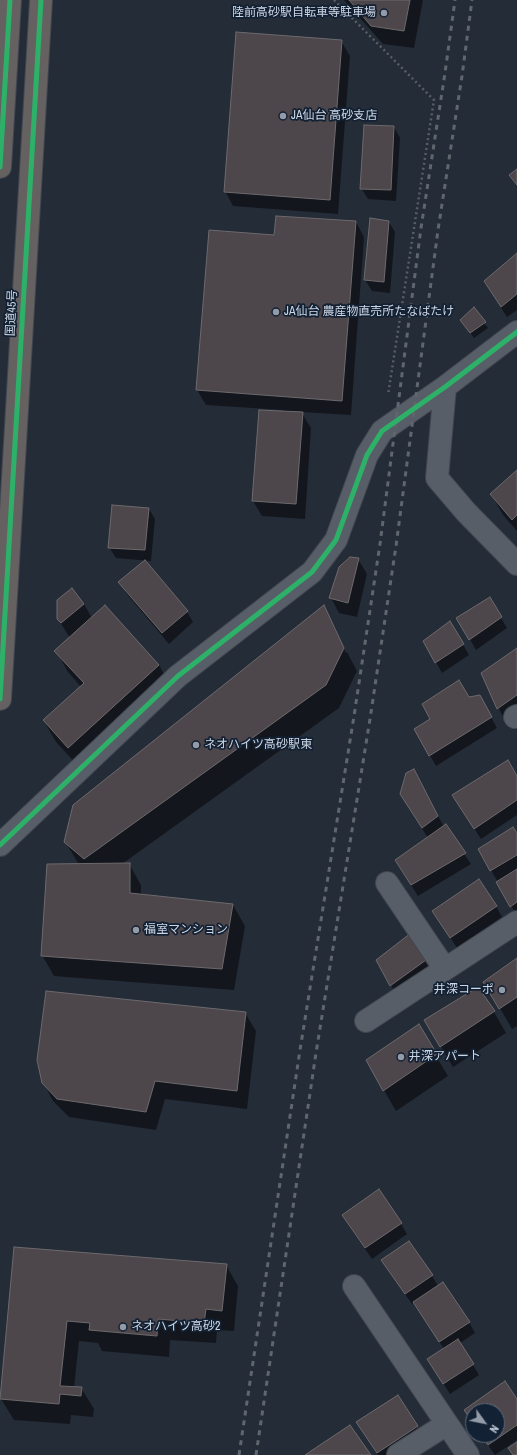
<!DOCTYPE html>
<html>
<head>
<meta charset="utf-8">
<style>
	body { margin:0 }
	#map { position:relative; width:517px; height:1455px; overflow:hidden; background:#242c37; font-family:"Archivo Narrow",sans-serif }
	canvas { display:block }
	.north { position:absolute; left:465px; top:1403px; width:40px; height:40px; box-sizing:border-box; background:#132134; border:1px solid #5d6a7a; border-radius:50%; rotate:123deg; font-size:11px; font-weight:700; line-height:16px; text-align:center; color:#cdd7e4 }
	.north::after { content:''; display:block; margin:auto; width:14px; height:18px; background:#929ba7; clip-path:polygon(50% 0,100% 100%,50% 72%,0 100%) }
</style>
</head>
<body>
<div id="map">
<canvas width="517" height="1455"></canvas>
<div class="north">N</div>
</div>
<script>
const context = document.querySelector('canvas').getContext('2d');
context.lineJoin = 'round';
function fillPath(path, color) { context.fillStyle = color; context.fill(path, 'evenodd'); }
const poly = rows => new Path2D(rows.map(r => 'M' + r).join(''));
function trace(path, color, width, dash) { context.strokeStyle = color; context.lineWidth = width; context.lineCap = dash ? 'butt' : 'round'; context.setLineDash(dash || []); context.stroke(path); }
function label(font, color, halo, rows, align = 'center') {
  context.font = font + ' "Archivo Narrow","Noto Sans JP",sans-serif'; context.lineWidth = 3.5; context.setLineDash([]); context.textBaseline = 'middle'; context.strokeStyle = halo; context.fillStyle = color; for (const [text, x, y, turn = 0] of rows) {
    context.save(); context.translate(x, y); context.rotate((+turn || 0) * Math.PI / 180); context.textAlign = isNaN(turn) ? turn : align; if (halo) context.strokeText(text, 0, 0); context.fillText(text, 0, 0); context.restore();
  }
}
fillPath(poly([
	[344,0,423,0,414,48,383,44],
	[341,41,350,56,338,214,233,206,225,191],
	[394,127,400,138,396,201,368,199,361,188],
	[356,222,364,237,351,415,301,412,311,428,305,519,262,516,253,501,260,411,283,412,283,410,206,405,197,390,275,236],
	[389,222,395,232,390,293,372,291,365,280],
	[517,255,517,310,507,317,491,292],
	[473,309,488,328,474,338,461,320],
	[517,471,517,531,503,515,491,494],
	[149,509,155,519,151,561,116,558,109,547],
	[358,559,367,574,357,617,339,613,331,598],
	[120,582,187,612,193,622,169,644,126,593],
	[71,590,84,604,92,618,105,606,159,665,171,686,81,769,56,742,44,721,81,687,68,672,56,651,70,638,58,619],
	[490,599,507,628,476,650,458,618],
	[323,607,336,629,334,629,346,653,347,652,357,671,339,708,122,864,129,864,141,885,141,895,233,905,245,926,234,990,54,976,42,955,79,865,65,841],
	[450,622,469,655,442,673,424,641],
	[517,649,517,710,504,719,482,673],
	[479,696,497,728,436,766,415,729,469,698],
	[517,778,517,815,481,839,460,806],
	[419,781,444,827,445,826,471,864,418,896,402,871,428,838,407,805],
	[517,835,517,916,479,849],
	[496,906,502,917,457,948,433,911],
	[417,945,431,972,397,996,377,960],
	[517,959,517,1026,512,1029,497,1003],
	[478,988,494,1012,506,1033,453,1067,438,1042],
	[245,1013,256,1031,247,1109,165,1099,156,1130,69,1117,53,1101,43,1082],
	[418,1026,448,1076,396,1111,367,1061],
	[401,1224,407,1234,372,1259,349,1226],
	[15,1248,226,1265,238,1286,234,1331,217,1330,216,1343,170,1340,169,1357,102,1351,98,1343,79,1341,74,1388,81,1388,94,1409,93,1417,71,1415,70,1424,14,1420,1,1399],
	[389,1271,432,1276,438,1286,469,1322,475,1333,460,1343,479,1375,450,1394,435,1370,444,1349,414,1303,412,1304],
	[397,1396,423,1437,397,1455,378,1455,364,1433],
	[517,1400,517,1440,495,1455,481,1435,497,1435,497,1411,473,1411,473,1424,465,1410]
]), '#0007');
const building = poly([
	[349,0,410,0,404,31,371,26,349,0],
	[236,32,342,40,330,200,224,192,236,32],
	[364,125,394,126,391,190,360,189,364,125],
	[517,169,517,185,509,175,517,169],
	[276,216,356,221,342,401,196,390,209,230,274,235,276,216],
	[370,218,389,221,384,282,364,280,370,218],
	[517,253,517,294,501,307,484,281,517,253],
	[474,307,486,322,470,333,460,320,474,307],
	[259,410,303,412,296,504,252,501,259,410],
	[517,470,517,515,512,520,490,494,517,470],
	[112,505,149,508,145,550,108,548,112,505],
	[350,557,359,558,348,603,329,598,339,567,350,557],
	[145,560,188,611,162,633,118,582,145,560],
	[72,588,84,604,61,623,57,619,57,600,72,588],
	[490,597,502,617,469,640,456,618,490,597],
	[105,605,159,665,68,748,43,720,84,683,54,651,105,605],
	[324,605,344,648,326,685,84,859,64,842,73,805,324,605],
	[450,621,464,644,435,663,423,641,450,621],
	[517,648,517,695,497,709,481,673,517,648],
	[459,680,469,697,480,695,492,717,429,756,414,729,430,719,422,704,459,680],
	[508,760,517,776,517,800,474,829,452,795,508,760],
	[414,769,438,816,422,828,400,794,406,773,414,769],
	[446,824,466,853,411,885,395,860,446,824],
	[513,827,517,833,517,855,490,871,478,849,513,827],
	[130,863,130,893,233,904,222,969,41,956,47,864,130,863],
	[517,869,517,902,510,907,496,882,517,869],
	[479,879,497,906,450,938,432,911,479,879],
	[411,933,426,960,390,986,376,960,411,933],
	[517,958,517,997,499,1009,483,982,517,958],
	[478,987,495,1011,440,1047,424,1020,478,987],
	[46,991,246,1012,237,1091,155,1081,146,1112,57,1099,42,1083,37,1060,46,991],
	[419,1024,437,1054,383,1091,366,1060,419,1024],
	[379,1189,402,1223,365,1248,342,1215,379,1189],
	[409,1241,433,1275,405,1294,381,1260,409,1241],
	[14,1247,227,1264,222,1311,206,1309,204,1323,158,1319,157,1336,89,1330,90,1323,67,1321,60,1386,82,1387,81,1396,60,1394,59,1404,0,1399,14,1247],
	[443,1282,470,1322,439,1342,413,1302,443,1282],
	[458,1339,474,1364,443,1384,427,1359,458,1339],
	[505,1381,517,1399,517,1425,488,1445,481,1435,497,1435,497,1411,473,1411,473,1423,464,1410,505,1381],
	[398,1395,418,1426,377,1453,356,1422,398,1395],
	[350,1425,371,1455,305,1455,350,1425],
	[517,1442,517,1455,513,1455,508,1448,517,1442]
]);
fillPath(building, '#4d464a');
trace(building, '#6d6a6d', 1);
const street = poly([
	[445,387,437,478,466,512,517,564],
	[515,717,517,716],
	[0,845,178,676,312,572,336,540,367,455,382,431,445,387,517,332],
	[387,883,445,969],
	[366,1021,517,922],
	[354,1286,468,1455],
	[398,1455,447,1424]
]);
const highway = poly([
	[0,167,10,0],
	[0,699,41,0]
]);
trace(street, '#414751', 24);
trace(highway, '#414751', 24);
trace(poly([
	[334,0,434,100,388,395]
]), '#595e66', 2.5, [2, 3]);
trace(street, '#585e67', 22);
trace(highway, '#646160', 22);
trace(poly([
	[239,1455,300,1050,354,716,380,544,421,228,445,73,455,0],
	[256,1455,316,1053,370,719,396,546,438,230,462,76,472,0]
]), '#60666d', 3, [5, 5]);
trace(poly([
	[0,167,10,0],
	[0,699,41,0],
	[0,845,178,676,312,572,336,540,367,455,382,431,445,387,517,332]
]), '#2db169', 5);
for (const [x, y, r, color] of [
	[384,13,4,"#929ba7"],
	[283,116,4,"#929ba7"],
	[276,312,4,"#929ba7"],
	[196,745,4,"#929ba7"],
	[136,930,4,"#929ba7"],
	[502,990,4,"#929ba7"],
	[401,1057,4,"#929ba7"],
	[123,1327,4,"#929ba7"]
]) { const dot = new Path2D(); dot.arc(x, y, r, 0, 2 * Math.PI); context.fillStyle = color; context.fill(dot); trace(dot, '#132134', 1.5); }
label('12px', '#cdd7e4', '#132134', [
	["陸前高砂駅自転車等駐車場",376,13,"right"],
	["JA仙台 高砂支店",291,116],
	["JA仙台 農産物直売所たなばたけ",284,312],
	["ネオハイツ高砂駅東",204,745],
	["福室マンション",144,930],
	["井深コーポ",494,990,"right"],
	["井深アパート",409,1057],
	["ネオハイツ高砂2",131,1327]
], 'left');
label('12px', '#cdd7e4', '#132134', [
	["国道45号",12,313,-87]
]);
</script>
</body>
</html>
